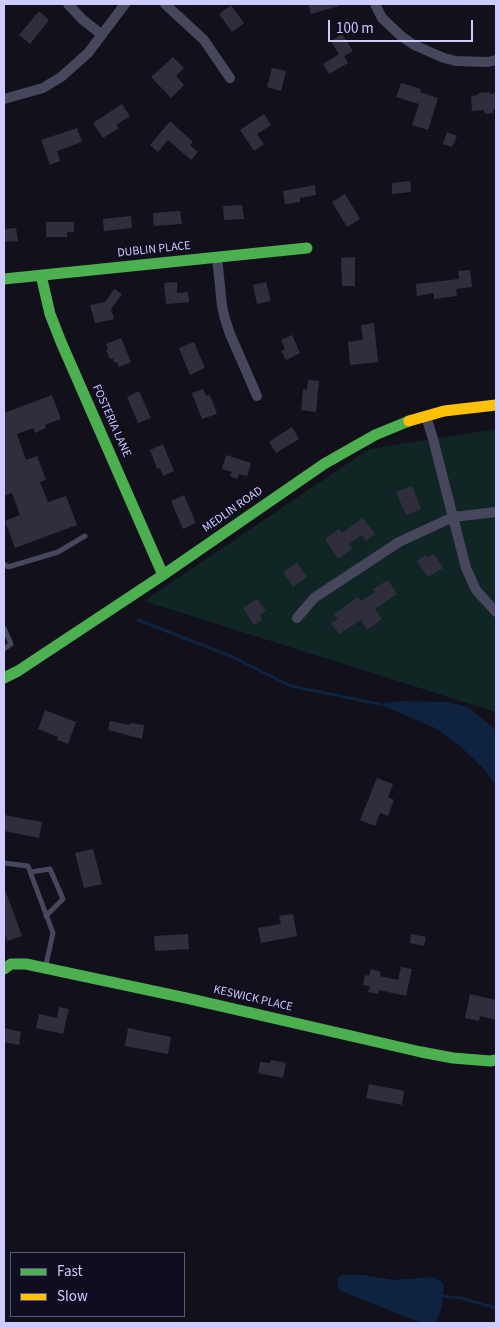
<!DOCTYPE html>
<html>
<head>
<meta charset="utf-8">
<style>
	body { margin:0 }
	#map { position:relative; width:500px; height:1327px; overflow:hidden; background:#12111b; font-family:"Source Sans 3",sans-serif }
	canvas { display:block }
	.frame { position:absolute; inset:0; border:5px solid #ceccfe; pointer-events:none }
	.legend { position:absolute; left:10px; top:1252px; width:175px; height:65px; box-sizing:border-box; background:#0f0d1f; border:1px solid #5b5978; margin:0; padding:6px 9px; list-style:none; font-size:15px; color:#ceccfe }
	.legend li { display:flex; align-items:center; gap:10px; height:25px }
	.legend b { width:25px; border:1px solid #5b5978 }
	.scale { position:absolute; left:328px; top:20px; width:145px; height:22px; box-sizing:border-box; border:2px solid #ceccfe; border-top:0; padding-left:6px; font-size:15px; line-height:18px; white-space:nowrap; color:#ceccfe; -webkit-text-stroke:4px #0f0d1f; paint-order:stroke }
</style>
</head>
<body>
<div id="map">
<canvas width="500" height="1327"></canvas>
<div class="frame"></div>
<ul class="legend">
<li><b style="height:6px;background:#4caf50"></b>Fast</li>
<li><b style="height:6px;background:#ffc107"></b>Slow</li>
</ul>
<div class="scale">100 m</div>
</div>
<script>
const context = document.querySelector('canvas').getContext('2d');
context.lineJoin = 'round';
function fillPath(path, color) { context.fillStyle = color; context.fill(path, 'evenodd'); }
const poly = rows => new Path2D(rows.map(r => 'M' + r).join(''));
function trace(path, color, width, dash) { context.strokeStyle = color; context.lineWidth = width; context.lineCap = dash ? 'butt' : 'round'; context.setLineDash(dash || []); context.stroke(path); }
function label(font, color, halo, rows, align = 'center') {
  context.font = font + ' "Source Sans 3",sans-serif'; context.lineWidth = 4; context.setLineDash([]); context.textBaseline = 'middle'; context.strokeStyle = halo; context.fillStyle = color; for (const [text, x, y, turn = 0] of rows) {
    context.save(); context.translate(x, y); context.rotate((+turn || 0) * Math.PI / 180); context.textAlign = isNaN(turn) ? turn : align; if (halo) context.strokeText(text, 0, 0); context.fillText(text, 0, 0); context.restore();
  }
}
fillPath(poly([
	[496,429,496,712,144,601,369,449]
]), '#102625');
fillPath(poly([
	[400,701,448,702,468,707,496,730,496,786,486,771,460,746,435,728,379,704],
	[343,1275,363,1275,394,1280,433,1277,441,1281,444,1285,442,1307,436,1322,421,1322,408,1318,344,1292,339,1290,337,1282,339,1277]
]), '#0d233f');
trace(poly([
	[138,620,233,657,291,686,379,704],
	[441,1296,460,1298,496,1308]
]), '#0d233f', 3);
fillPath(poly([
	[308,4,338,4,339,6,311,14],
	[231,5,244,23,232,32,219,14],
	[39,11,49,20,30,44,19,35],
	[342,34,353,51,344,56,348,63,329,74,323,64,339,54,331,41],
	[173,57,184,68,176,76,184,85,171,98,151,77],
	[272,68,286,71,281,91,267,87],
	[401,83,421,89,420,92,438,98,428,130,412,125,419,104,396,97],
	[490,92,490,94,496,93,496,109,493,109,493,113,485,114,484,110,472,111,471,96,478,95,478,93],
	[122,104,130,116,116,125,119,128,103,138,93,123],
	[264,114,271,125,257,134,264,144,254,151,240,130],
	[170,121,193,142,190,145,198,152,191,160,168,140,158,152,150,145],
	[77,128,82,142,57,151,60,161,50,165,41,140],
	[447,132,457,136,452,147,443,144],
	[410,181,411,192,392,194,392,183],
	[315,185,316,195,300,198,300,202,285,204,283,191],
	[345,194,360,219,347,227,332,202],
	[242,205,244,219,224,220,223,206],
	[180,211,182,224,154,226,153,213],
	[131,216,132,228,104,231,103,219],
	[46,222,74,222,74,232,67,232,67,237,46,237],
	[16,228,18,241,4,242,4,229],
	[355,257,355,286,342,286,341,258],
	[470,270,472,287,456,289,457,296,434,299,434,293,417,296,416,284,459,279,458,271],
	[177,282,177,293,188,292,189,302,166,304,164,283],
	[266,282,271,301,257,304,253,285],
	[114,289,122,294,111,309,114,319,95,323,90,305,105,302],
	[374,323,378,362,350,365,348,342,363,340,361,325],
	[292,335,300,353,286,360,281,351,285,349,281,340],
	[121,338,131,362,119,367,117,362,114,363,113,358,110,359,106,350,108,349,106,344],
	[194,342,205,368,190,375,179,348],
	[308,380,319,381,316,412,301,410,303,389,307,390],
	[203,389,206,396,210,395,217,414,202,419,192,393],
	[139,391,151,418,138,423,127,397],
	[52,395,61,419,45,425,46,428,35,433,33,428,17,434,26,460,37,456,46,480,40,482,48,502,66,496,77,525,15,548,5,521,20,515,12,493,4,496,4,413],
	[292,427,299,439,276,453,269,442],
	[163,444,174,471,163,476,160,468,157,469,150,450],
	[226,455,251,463,247,476,239,474,237,479,230,476,232,472,222,469],
	[412,486,421,509,406,515,396,492],
	[184,495,196,523,183,529,171,501],
	[363,518,375,534,366,541,362,535,349,544,352,549,338,559,325,539,339,529,342,533],
	[434,554,443,568,428,577,417,561,426,555,428,558],
	[297,563,307,577,293,587,283,572],
	[388,580,397,594,375,609,382,619,367,630,361,620,339,634,331,623,338,619,334,614,358,597,361,601,375,592,373,589],
	[257,599,266,611,260,615,262,620,254,625,243,608],
	[45,710,76,722,68,744,57,740,58,737,38,729],
	[110,721,130,725,130,723,144,725,142,739,108,730],
	[377,778,393,784,388,797,394,800,388,816,380,813,375,826,360,820],
	[4,815,42,822,39,838,4,831],
	[93,849,102,884,84,888,75,853],
	[4,887,22,936,7,941,4,930],
	[293,914,297,936,261,943,258,928,281,924,279,916],
	[188,934,189,949,155,951,154,936],
	[411,934,426,937,424,946,410,943],
	[401,967,412,969,406,996,379,990,378,994,368,992,370,986,363,985,365,975,369,976,371,969,381,972,380,976,398,980],
	[470,994,496,1000,496,1020,480,1016,479,1021,465,1018],
	[59,1007,69,1009,63,1034,36,1028,39,1014,57,1018],
	[4,1028,21,1032,19,1045,4,1042],
	[128,1028,171,1037,168,1054,125,1046],
	[271,1060,286,1063,283,1078,258,1073,260,1062,270,1063],
	[369,1084,404,1091,402,1105,366,1098]
]), '#302e3d');
trace(poly([
	[4,564,8,567,58,552,85,536],
	[4,628,11,644,4,649],
	[4,863,28,866,53,933,46,965],
	[31,872,50,869,63,899,46,916]
]), '#46475c', 5);
trace(poly([
	[68,4,82,19,102,35],
	[165,4,204,40,230,78],
	[375,4,382,18,401,36,414,45,444,58,456,61,488,62,496,60],
	[4,99,43,88,61,77,88,53,125,4],
	[217,257,222,306,225,319,230,334,257,396],
	[426,416,433,439,466,568,476,590,496,612],
	[297,618,314,598,399,542,453,517,496,512]
]), '#46475c', 10);
trace(poly([
	[41,275,50,314,61,342,163,575],
	[4,279,307,248],
	[4,678,18,671,163,575,324,464,375,435,409,421],
	[4,969,11,964,26,964,186,998,421,1052,453,1058,490,1061,496,1060]
]), '#4caf50', 11);
trace(poly([
	[409,421,444,411,496,405]
]), '#ffc107', 11);
label('12px', '#ceccfe', '#0f0d1f', [
	["DUBLIN PLACE",154,250,-6],
	["FOSTERIA LANE",111,421,66],
	["MEDLIN ROAD",233,510,-35],
	["KESWICK PLACE",253,999,13]
]);
</script>
</body>
</html>
